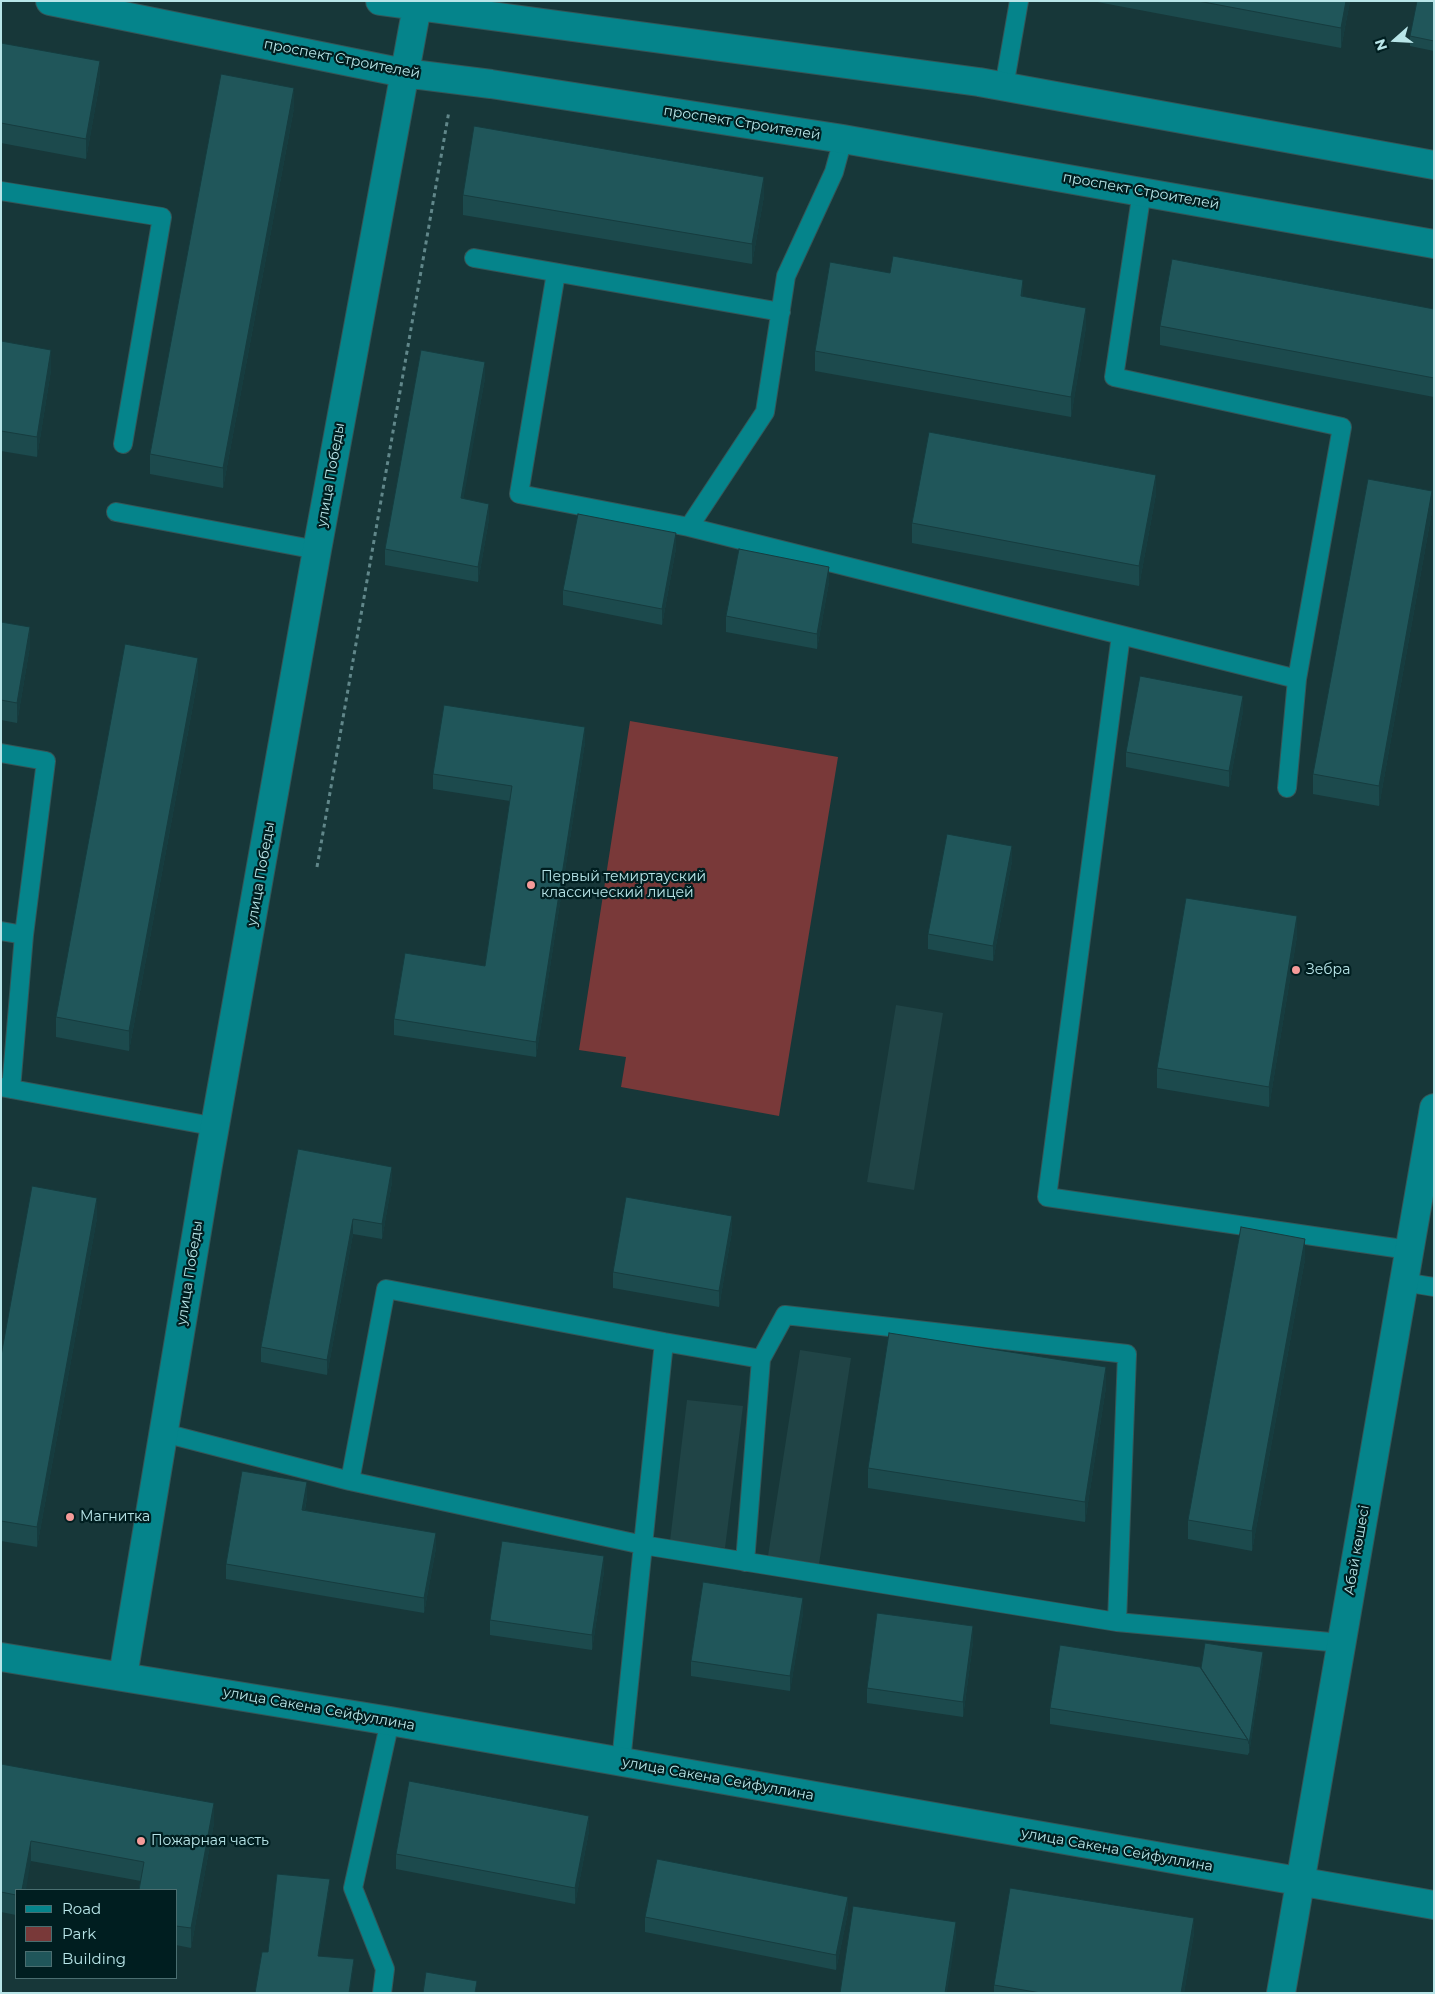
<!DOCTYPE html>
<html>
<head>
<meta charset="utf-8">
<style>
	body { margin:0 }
	#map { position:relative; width:1435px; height:1994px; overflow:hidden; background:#173739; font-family:Montserrat,sans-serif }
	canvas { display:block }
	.frame { position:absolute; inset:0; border:2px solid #b8e5e8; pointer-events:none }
	.legend { position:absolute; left:15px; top:1889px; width:162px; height:90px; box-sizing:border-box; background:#001e20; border:1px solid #4a6e70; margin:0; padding:6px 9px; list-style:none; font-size:15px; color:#b8e5e8 }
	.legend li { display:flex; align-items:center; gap:10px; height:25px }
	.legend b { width:25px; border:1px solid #4a6e70 }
	.north { position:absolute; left:1370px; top:15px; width:50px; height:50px; -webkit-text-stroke:4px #001e20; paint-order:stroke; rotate:251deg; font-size:14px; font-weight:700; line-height:20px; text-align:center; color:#b8e5e8 }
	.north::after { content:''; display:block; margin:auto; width:18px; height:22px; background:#b8e5e8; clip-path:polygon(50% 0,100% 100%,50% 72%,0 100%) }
</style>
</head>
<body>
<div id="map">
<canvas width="1435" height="1994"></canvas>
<div class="frame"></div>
<ul class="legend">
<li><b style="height:6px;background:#05848b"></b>Road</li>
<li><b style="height:14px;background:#793939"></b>Park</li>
<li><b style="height:14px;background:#20565a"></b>Building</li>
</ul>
<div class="north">N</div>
</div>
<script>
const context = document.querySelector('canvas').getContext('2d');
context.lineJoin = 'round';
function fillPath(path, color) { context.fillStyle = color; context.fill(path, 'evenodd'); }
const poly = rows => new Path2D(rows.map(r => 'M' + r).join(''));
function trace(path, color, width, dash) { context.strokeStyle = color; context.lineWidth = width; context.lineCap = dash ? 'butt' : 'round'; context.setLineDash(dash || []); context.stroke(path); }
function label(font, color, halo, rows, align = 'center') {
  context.font = font + ' Montserrat,sans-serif'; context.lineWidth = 4.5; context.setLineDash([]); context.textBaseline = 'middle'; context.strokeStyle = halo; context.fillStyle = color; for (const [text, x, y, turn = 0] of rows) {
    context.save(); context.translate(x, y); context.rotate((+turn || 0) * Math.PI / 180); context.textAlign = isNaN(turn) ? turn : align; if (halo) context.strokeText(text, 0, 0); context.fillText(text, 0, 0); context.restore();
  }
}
fillPath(poly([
	[896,1005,943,1013,914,1190,867,1182],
	[800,1350,851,1358,819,1564,768,1556],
	[687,1400,743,1406,725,1548,670,1541]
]), '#204446');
fillPath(poly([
	[630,721,838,757,779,1116,621,1087,626,1057,579,1050]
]), '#793939');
const service = poly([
	[1004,87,1019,1],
	[1,191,162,217,123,444],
	[1142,191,1114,377,1342,427,1297,679,1287,788],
	[474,258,781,312],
	[556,273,519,494,689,527,1297,679],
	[116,512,317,550],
	[689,527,765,412,786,276,834,172,843,139],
	[1121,635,1047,1197,1409,1250],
	[1,753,46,761,24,935,1,931],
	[1,1087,217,1127],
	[11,1089,24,935],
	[1403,1282,1434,1287],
	[164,1433,350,1481,643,1545,621,1762],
	[350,1481,386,1289,664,1342,643,1545,1117,1622,1127,1354,785,1315,761,1359,664,1342],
	[745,1562,761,1359],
	[1117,1622,1330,1642,1340,1647],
	[382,1993,385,1969,353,1888,390,1721]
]);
const tertiary = poly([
	[50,1,404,73,491,84,843,139,1434,244],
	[380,1,979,82,1434,165],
	[1,1657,390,1721,1434,1905],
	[123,1676,208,1165,317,550,418,1],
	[1281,1993,1434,1108]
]);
trace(service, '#345658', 20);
trace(tertiary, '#345658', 30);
trace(poly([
	[317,867,449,111]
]), '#61878a', 3, [4, 4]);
trace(service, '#05848b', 18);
trace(tertiary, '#05848b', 28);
fillPath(poly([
	[1092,1,1350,1,1341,48],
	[1434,1,1434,51,1410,46,1410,36],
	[1,43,100,81,86,159,1,143],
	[294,108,223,488,150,474,150,454],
	[463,195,764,196,752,264,463,215],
	[1023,296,1086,327,1071,417,815,371,815,351],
	[1434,309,1434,397,1160,345,1160,326],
	[1,341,51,370,37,457,1,451],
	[485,378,463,499,489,519,478,582,385,565,385,549],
	[1156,494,1139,586,912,543,912,523],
	[1432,511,1379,806,1313,794,1313,774],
	[676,548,662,625,563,605,563,590],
	[829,582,817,649,726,632,726,616],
	[1,622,30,646,17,723,1,720],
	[198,678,129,1051,56,1037,56,1017],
	[1243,711,1229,787,1126,767,1126,752],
	[585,742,536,1057,394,1035,394,1019,485,966,510,801,433,789,433,774],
	[1012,861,993,961,928,949,928,934],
	[1297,936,1269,1107,1157,1088,1157,1068],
	[298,1149,392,1182,382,1239,353,1234,327,1375,261,1362,261,1347],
	[97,1218,37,1547,1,1541,1,1356],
	[732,1231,719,1307,613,1288,613,1272],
	[1305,1259,1252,1551,1188,1539,1188,1520],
	[1106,1387,1085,1522,868,1488,868,1468],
	[307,1497,305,1510,436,1548,424,1613,226,1579,226,1564],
	[604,1571,592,1650,490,1635,490,1620],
	[803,1613,790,1691,691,1676,691,1661],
	[973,1642,963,1717,867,1703,867,1688],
	[1263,1662,1249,1754,1248,1753,1248,1755,1050,1724,1050,1708,1201,1668],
	[1,1764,214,1823,191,1948,176,1945,176,1890,141,1881,31,1861,16,1890,16,1915,1,1912],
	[589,1831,575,1904,396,1869,396,1854],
	[848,1912,836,1970,645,1932,645,1917],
	[1194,1933,1184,1993,994,1993,994,1985]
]), '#1c4a4d');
fillPath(poly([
	[1346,1,1350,1,1341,48,1341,28],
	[100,61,100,81,86,159,86,139],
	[294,88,294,108,223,488,223,468],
	[764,177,764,196,752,264,752,244],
	[1023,280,1023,300,1021,296],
	[1086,308,1086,327,1071,417,1071,397],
	[51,350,51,370,37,457,37,437],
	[485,362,485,378,461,514,461,498],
	[1156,475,1156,494,1139,586,1139,566],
	[1432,491,1432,511,1379,806,1379,786],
	[489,504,489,519,478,582,478,567],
	[676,533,676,548,662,625,662,609],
	[829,567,829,582,817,649,817,634],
	[30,627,30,646,17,723,17,703],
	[198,658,198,678,129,1051,129,1031],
	[1243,696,1243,711,1229,787,1229,771],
	[585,727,585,742,536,1057,536,1042],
	[1012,846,1012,861,993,961,993,946],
	[1297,916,1297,936,1269,1107,1269,1087],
	[392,1167,392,1182,382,1239,382,1224],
	[97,1198,97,1218,37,1547,37,1527],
	[732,1216,732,1231,719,1307,719,1291],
	[353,1219,353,1234,327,1375,327,1360],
	[1305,1239,1305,1259,1252,1551,1252,1531],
	[1106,1367,1106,1387,1085,1522,1085,1502],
	[307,1482,307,1497,302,1525,302,1510],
	[436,1533,436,1548,424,1613,424,1598],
	[604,1556,604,1571,592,1650,592,1635],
	[803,1598,803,1613,790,1691,790,1676],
	[973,1626,973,1642,963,1717,963,1702],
	[1263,1652,1263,1662,1249,1754,1249,1744],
	[214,1803,214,1823,191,1948,191,1928],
	[589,1816,589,1831,575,1904,575,1888],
	[31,1841,31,1861,26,1890,22,1890],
	[330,1879,330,1885,318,1962,318,1956],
	[848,1897,848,1912,836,1970,836,1955],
	[1194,1918,1194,1933,1184,1993,1181,1993],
	[956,1922,956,1938,947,1993,945,1993],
	[354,1959,354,1964,350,1993,349,1993]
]), '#163c3f');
const building = poly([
	[1198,1,1346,1,1341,28,1198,1],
	[1417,1,1434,1,1434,41,1410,36,1417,1],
	[1,43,100,61,86,139,1,123,1,43],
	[221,74,294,88,223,468,150,454,221,74],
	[474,126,764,177,752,244,463,195,474,126],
	[893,256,1023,280,1021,296,1086,308,1071,397,815,351,830,262,890,273,893,256],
	[1172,259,1434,309,1434,378,1160,326,1172,259],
	[1,341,51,350,37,437,1,431,1,341],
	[421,350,485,362,461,498,489,504,478,567,385,549,421,350],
	[929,432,1156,475,1139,566,912,523,929,432],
	[1368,479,1432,491,1379,786,1313,774,1368,479],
	[578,514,676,533,662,609,563,590,578,514],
	[739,549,829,567,817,634,726,616,739,549],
	[1,622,30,627,17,703,1,700,1,622],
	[125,644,198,658,129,1031,56,1017,125,644],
	[1140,676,1243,696,1229,771,1126,752,1140,676],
	[444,705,585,727,536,1042,394,1019,405,953,485,966,512,786,433,774,444,705],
	[947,834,1012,846,993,946,928,934,947,834],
	[1186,898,1297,916,1269,1087,1157,1068,1186,898],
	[298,1149,392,1167,382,1224,353,1219,327,1360,261,1347,298,1149],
	[32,1186,97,1198,37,1527,1,1521,1,1356,32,1186],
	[626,1197,732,1216,719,1291,613,1272,626,1197],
	[1241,1227,1305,1239,1252,1531,1188,1520,1241,1227],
	[889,1333,1106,1367,1085,1502,868,1468,889,1333],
	[242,1471,307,1482,302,1510,436,1533,424,1598,226,1564,242,1471],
	[502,1541,604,1556,592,1635,490,1620,502,1541],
	[703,1582,803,1598,790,1676,691,1661,703,1582],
	[877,1613,973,1626,963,1702,867,1688,877,1613],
	[1205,1643,1263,1652,1249,1744,1248,1740,1201,1668,1205,1643],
	[1060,1645,1200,1667,1248,1740,1050,1708,1060,1645],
	[1,1764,214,1803,191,1928,176,1926,176,1890,139,1890,144,1862,31,1841,22,1890,16,1890,16,1895,1,1892,1,1764],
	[409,1781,589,1816,575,1888,396,1854,409,1781],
	[657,1859,848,1897,836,1955,645,1917,657,1859],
	[277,1874,330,1879,318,1956,354,1959,349,1993,255,1993,262,1952,268,1952,277,1874],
	[1010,1888,1194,1918,1181,1993,1041,1993,994,1985,1010,1888],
	[853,1906,956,1922,945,1993,840,1993,853,1906],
	[426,1972,477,1981,475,1993,423,1993,426,1972]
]);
fillPath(building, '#20565a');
trace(building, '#163c3f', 1);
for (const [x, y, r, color] of [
	[531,885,5,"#f59b99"],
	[1296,970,5,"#f59b99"],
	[70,1517,5,"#f59b99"],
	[141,1841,5,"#f59b99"]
]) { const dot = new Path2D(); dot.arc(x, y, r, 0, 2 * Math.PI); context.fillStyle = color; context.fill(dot); trace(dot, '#001e20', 2); }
label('14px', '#b8e5e8', '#001e20', [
	["проспект Строителей",342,59,11],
	["проспект Строителей",742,123,9],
	["проспект Строителей",1141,191,10],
	["улица Победы",331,475,-80],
	["улица Победы",261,874,-80],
	["улица Победы",190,1273,-81],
	["Абай көшесі",1357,1550,-80],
	["улица Сакена Сейфуллина",319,1709,10],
	["улица Сакена Сейфуллина",718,1779,10],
	["улица Сакена Сейфуллина",1117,1850,10]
]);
label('14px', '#b8e5e8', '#001e20', [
	["Первый темиртауский",541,877],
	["классический лицей",541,893],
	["Зебра",1306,970],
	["Магнитка",80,1517],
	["Пожарная часть",151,1841]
], 'left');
</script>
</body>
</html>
